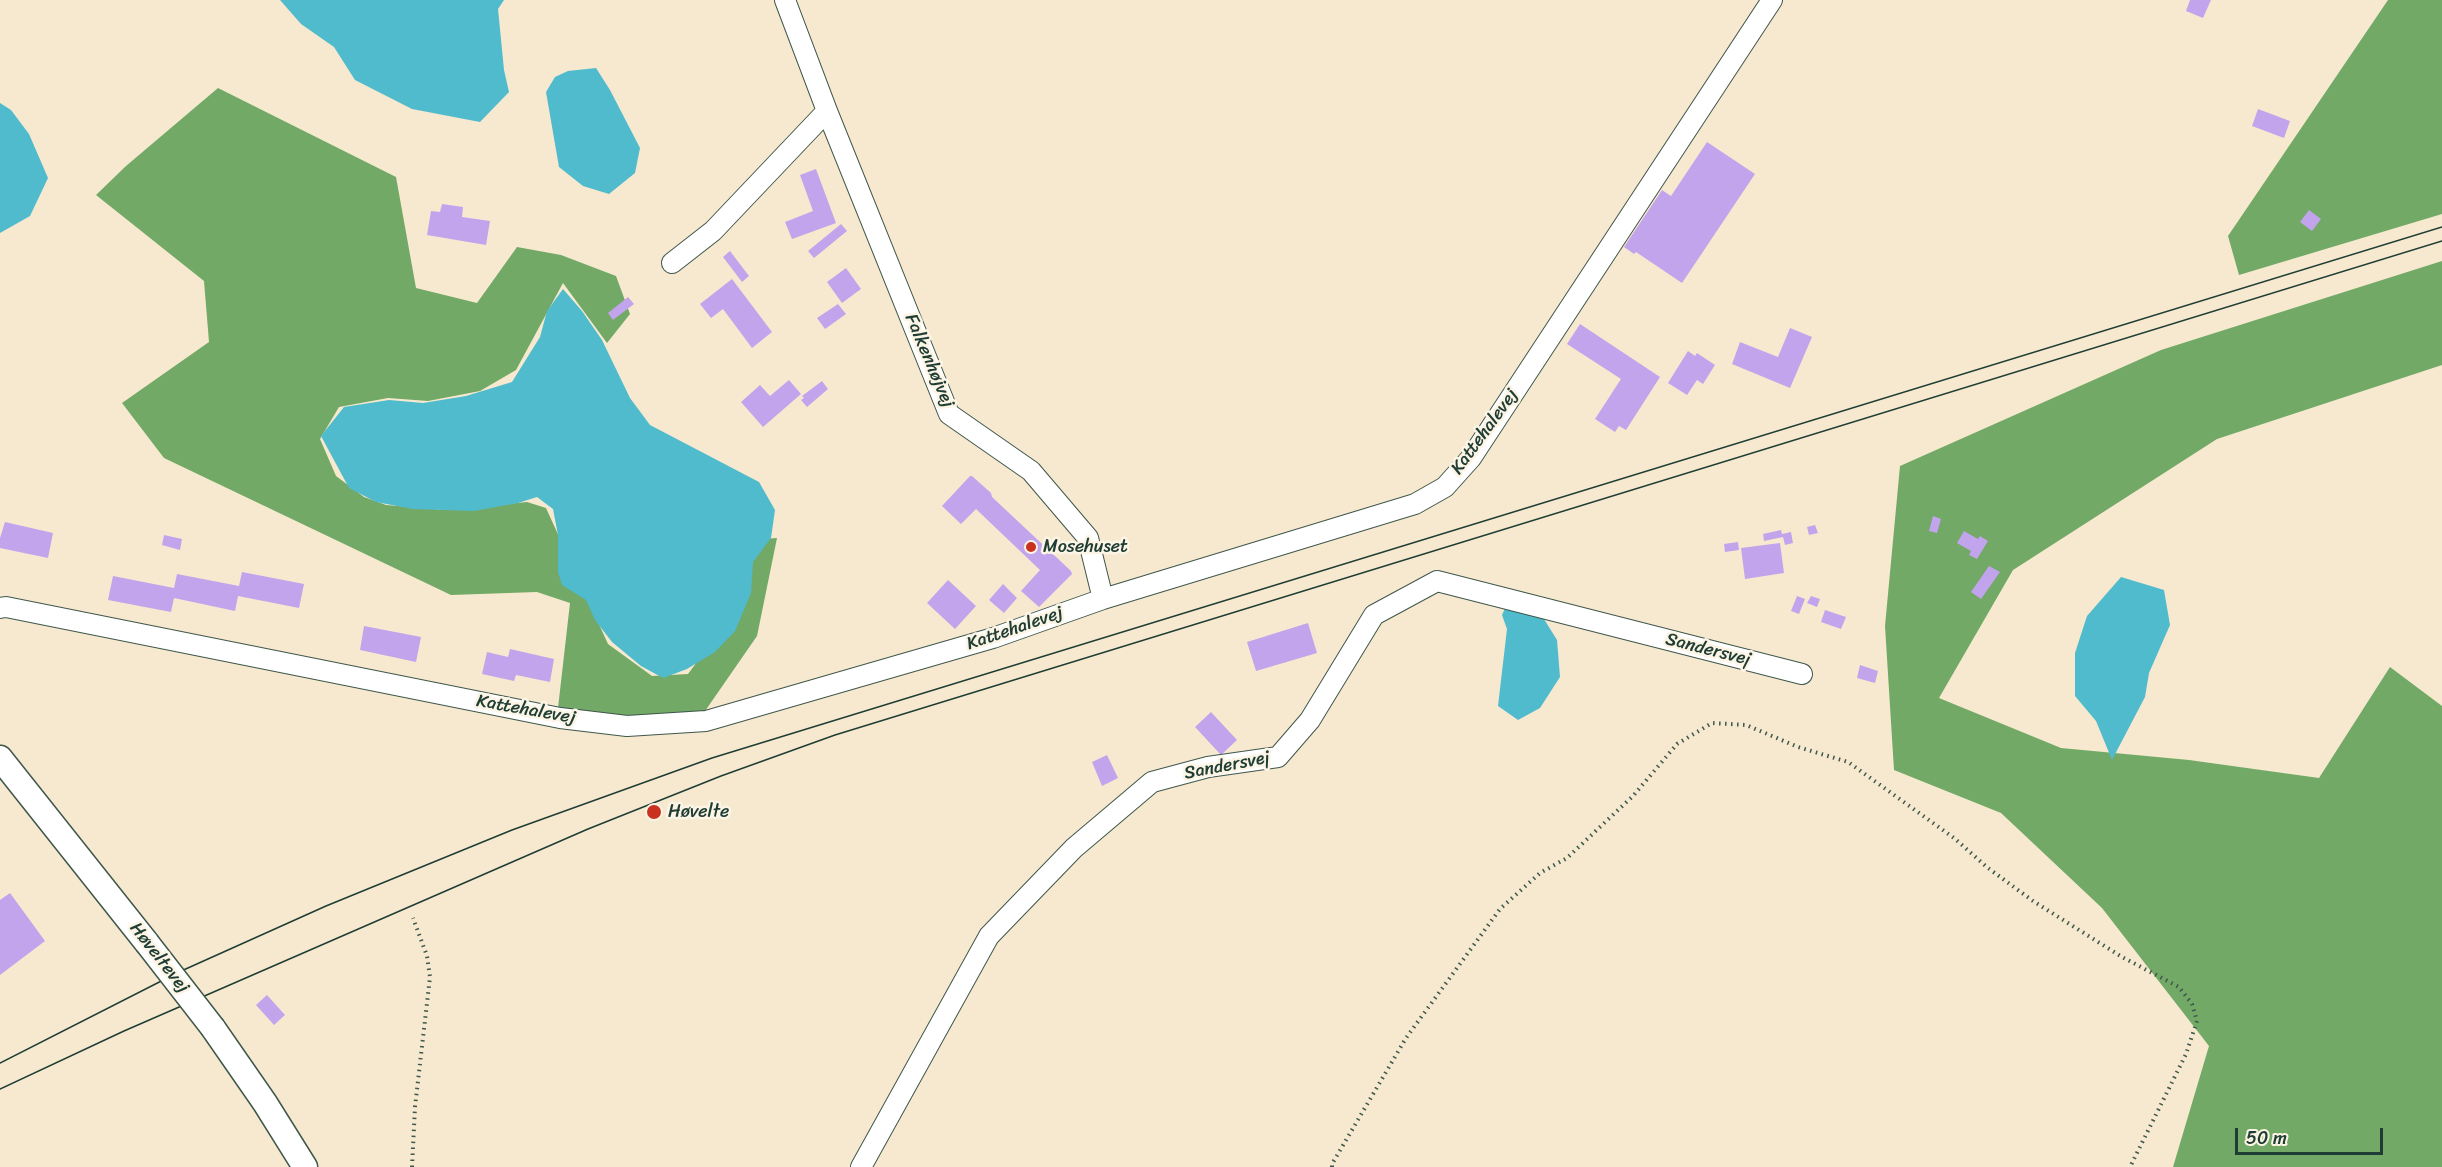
<!DOCTYPE html>
<html>
<head>
<meta charset="utf-8">
<style>
	body { margin:0 }
	#map { position:relative; width:2442px; height:1167px; overflow:hidden; background:#f6e9cf; font-family:Sriracha,sans-serif }
	canvas { display:block }
	.scale { position:absolute; left:2235px; top:1128px; width:148px; height:27px; box-sizing:border-box; border:3px solid #1f3d34; border-top:0; padding-left:8px; font-size:18px; line-height:21px; white-space:nowrap; color:#1f3d34; -webkit-text-stroke:4px #fcf5e5; paint-order:stroke }
</style>
</head>
<body>
<div id="map">
<canvas width="2442" height="1167"></canvas>
<div class="scale">50 m</div>
</div>
<script>
const context = document.querySelector('canvas').getContext('2d');
context.lineJoin = 'round';
function fillPath(path, color) { context.fillStyle = color; context.fill(path, 'evenodd'); }
const poly = rows => new Path2D(rows.map(r => 'M' + r).join(''));
function trace(path, color, width, dash) { context.strokeStyle = color; context.lineWidth = width; context.lineCap = dash ? 'butt' : 'round'; context.setLineDash(dash || []); context.stroke(path); }
function label(font, color, halo, rows, align = 'center') {
  context.font = font + ' Sriracha,sans-serif'; context.lineWidth = 5; context.setLineDash([]); context.textBaseline = 'middle'; context.strokeStyle = halo; context.fillStyle = color; for (const [text, x, y, turn = 0] of rows) {
    context.save(); context.translate(x, y); context.rotate((+turn || 0) * Math.PI / 180); context.textAlign = isNaN(turn) ? turn : align; if (halo) context.strokeText(text, 0, 0); context.fillText(text, 0, 0); context.restore();
  }
}
fillPath(poly([
	[2388,0,2442,0,2442,214,2239,275,2228,236],
	[218,88,396,177,416,288,477,303,517,247,561,255,616,276,630,314,607,343,563,283,516,370,480,391,428,401,388,398,339,407,320,439,336,476,364,497,386,505,445,510,527,502,546,508,608,644,652,676,688,674,748,593,751,540,777,538,757,636,694,727,558,708,570,603,537,592,451,595,164,458,122,403,209,342,204,281,96,195,126,166],
	[2442,261,2442,365,2217,439,2013,570,1939,698,2061,748,2189,760,2319,778,2390,667,2442,706,2442,1167,2173,1167,2209,1046,2102,908,2001,813,1894,770,1885,626,1900,466,2161,350]
]), '#72a966');
fillPath(poly([
	[280,0,504,0,498,9,504,70,509,92,480,122,412,109,355,80,334,47,301,24],
	[596,68,610,90,640,148,635,173,609,194,583,186,559,167,546,92,555,77,568,71],
	[0,103,11,110,29,134,48,178,30,216,0,233],
	[563,289,582,311,602,340,630,398,650,425,759,482,775,510,771,538,753,562,751,593,735,631,715,652,687,669,663,678,641,666,612,642,595,620,586,600,562,585,558,572,558,535,553,509,537,497,518,503,474,511,413,509,376,502,349,488,321,436,344,407,389,400,423,403,466,396,512,382,540,337,547,311],
	[2121,577,2164,590,2170,625,2149,673,2145,697,2112,760,2096,721,2075,696,2075,653,2087,616],
	[1506,606,1539,611,1557,640,1560,677,1540,708,1518,720,1498,706,1507,629,1502,615]
]), '#50bbcd');
fillPath(poly([
	[2190,0,2211,0,2203,18,2186,11],
	[2258,109,2290,121,2284,138,2252,126],
	[1707,142,1755,174,1682,283,1636,252,1634,254,1624,247,1662,190,1671,196],
	[816,169,836,223,792,239,785,222,813,211,800,175],
	[442,204,463,207,462,217,490,221,486,245,427,235,431,211,440,212],
	[2309,210,2321,219,2312,231,2300,222],
	[841,224,847,231,814,258,808,251],
	[730,251,749,276,742,282,723,257],
	[846,268,861,289,842,303,827,282],
	[732,279,772,332,752,348,723,309,711,318,700,304],
	[628,297,634,304,613,320,608,313],
	[838,304,846,314,825,329,817,318],
	[1580,324,1660,377,1626,430,1619,426,1615,432,1595,419,1621,379,1567,344],
	[1790,328,1812,337,1790,388,1732,364,1740,342,1778,357],
	[1688,351,1695,356,1697,353,1715,365,1703,384,1697,380,1687,395,1668,383],
	[789,380,801,394,763,427,741,402,760,385,770,396],
	[822,381,828,389,807,407,801,400,804,398,802,396],
	[970,476,972,476,991,493,992,497,1071,571,1072,574,1039,607,1021,591,1040,570,976,509,961,524,942,506],
	[1933,516,1941,519,1937,533,1929,531],
	[5,522,53,533,48,558,0,548,0,538],
	[1815,525,1818,533,1809,535,1807,527],
	[1781,530,1782,534,1791,532,1793,543,1785,545,1783,537,1764,541,1763,534],
	[1964,531,1978,539,1980,536,1988,541,1977,559,1969,555,1971,551,1957,543],
	[164,535,182,539,180,550,162,545],
	[1738,542,1739,550,1725,552,1724,544],
	[1780,543,1784,573,1745,579,1741,548],
	[1989,566,2000,572,1981,599,1971,592],
	[242,572,304,584,299,608,238,596,235,611,174,598,171,612,108,600,113,576,174,588,177,574,239,586],
	[948,580,976,606,955,629,927,603],
	[1003,584,1017,598,1004,613,989,600],
	[1797,596,1805,599,1799,614,1791,611],
	[1811,596,1820,599,1817,607,1807,603],
	[1825,610,1846,617,1841,629,1821,622],
	[1308,623,1317,653,1256,671,1247,642],
	[364,626,421,637,416,662,360,650],
	[510,649,554,659,550,682,516,675,514,681,482,674,487,652,508,657],
	[1860,665,1878,671,1875,683,1857,678],
	[1211,712,1237,740,1221,755,1195,727],
	[1107,755,1118,778,1102,786,1092,762],
	[10,893,45,941,0,975,0,900],
	[267,995,285,1015,274,1025,256,1005]
]), '#c2a4ed');
const minor = poly([
	[785,0,827,111,949,414,1031,471,1088,538,1103,599],
	[672,263,713,231,827,111],
	[0,608,6,607,560,718,627,726,706,721,993,638,1103,599,1415,504,1445,487,1471,458,1772,0],
	[861,1167,989,936,1074,848,1152,782,1208,767,1278,757,1310,720,1374,615,1437,581,1802,674]
]);
const tertiary = poly([
	[0,758,147,943],
	[213,1028,265,1103,305,1167]
]);
trace(minor, '#3f574b', 22);
trace(tertiary, '#3f574b', 27);
trace(poly([
	[412,1167,415,1107,430,977,427,956,413,918],
	[1332,1167,1332,1164,1406,1038,1500,909,1540,873,1567,858,1633,796,1677,744,1712,723,1746,725,1798,747,1848,762,1954,838,1988,868,2033,901,2122,957,2179,987,2192,1004,2197,1021,2186,1054,2130,1167]
]), '#3f574b', 4, [1.5, 4.5]);
trace(minor, '#fff', 20);
trace(tertiary, '#fff', 24);
trace(poly([
	[0,1063,179,972,326,906,512,830,712,758,2442,227],
	[0,1089,124,1031,588,829,721,776,835,735,2442,241]
]), '#1f3d34', 1.5);
const tertiaryBridge = poly([
	[147,943,213,1028]
]);
trace(tertiaryBridge, '#3f574b', 27, []);
trace(tertiaryBridge, '#fff', 24);
for (const [x, y, r, color] of [
	[1031,547,6,"#c8321e"],
	[654,812,8,"#c8321e"]
]) { const dot = new Path2D(); dot.arc(x, y, r, 0, 2 * Math.PI); context.fillStyle = color; context.fill(dot); trace(dot, '#fcf5e5', 2); }
label('18px', '#1f3d34', '#fcf5e5', [
	["Falkenhøjvej",929,361,67],
	["Kattehalevej",1485,432,-54],
	["Kattehalevej",1015,629,-19],
	["Sandersvej",1708,650,14],
	["Kattehalevej",526,710,10],
	["Sandersvej",1227,766,-11],
	["Høveltevej",159,958,52]
]);
label('18px', '#1f3d34', '#fcf5e5', [
	["Mosehuset",1043,547],
	["Høvelte",668,812]
], 'left');
</script>
</body>
</html>
